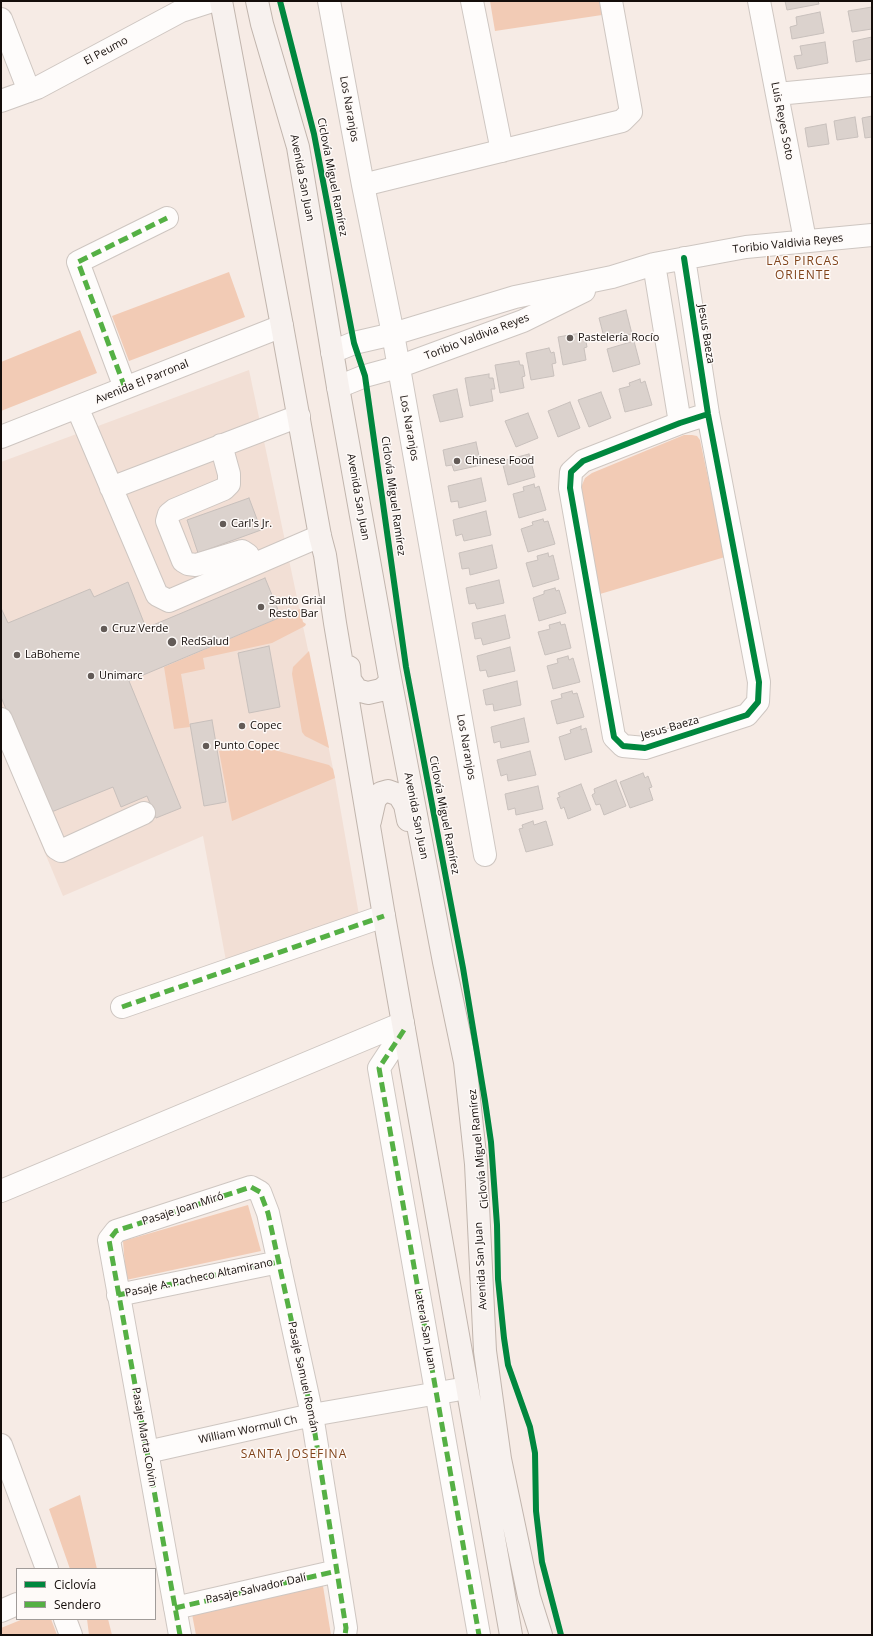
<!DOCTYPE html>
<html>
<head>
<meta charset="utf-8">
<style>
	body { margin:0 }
	#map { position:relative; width:873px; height:1636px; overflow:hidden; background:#f6ebe5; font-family:"Open Sans",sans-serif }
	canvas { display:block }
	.frame { position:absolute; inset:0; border:2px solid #140d0a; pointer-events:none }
	.legend { position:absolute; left:16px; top:1568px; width:140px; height:52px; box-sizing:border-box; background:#fefaf8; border:1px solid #a09b99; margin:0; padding:5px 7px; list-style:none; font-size:12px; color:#140d0a }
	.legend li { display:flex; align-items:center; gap:8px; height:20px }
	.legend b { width:20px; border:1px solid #a09b99 }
</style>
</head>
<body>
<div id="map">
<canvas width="873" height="1636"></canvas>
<div class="frame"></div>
<ul class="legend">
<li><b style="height:5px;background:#00873e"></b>Ciclovía</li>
<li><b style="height:5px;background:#55b044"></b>Sendero</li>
</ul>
</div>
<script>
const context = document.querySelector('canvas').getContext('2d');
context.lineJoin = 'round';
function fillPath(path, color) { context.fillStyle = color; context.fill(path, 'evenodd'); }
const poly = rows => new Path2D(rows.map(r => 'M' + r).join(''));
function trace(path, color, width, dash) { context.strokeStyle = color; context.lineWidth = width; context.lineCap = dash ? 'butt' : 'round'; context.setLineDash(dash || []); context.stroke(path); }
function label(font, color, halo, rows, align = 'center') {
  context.font = font + ' "Open Sans",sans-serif'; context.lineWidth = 3; context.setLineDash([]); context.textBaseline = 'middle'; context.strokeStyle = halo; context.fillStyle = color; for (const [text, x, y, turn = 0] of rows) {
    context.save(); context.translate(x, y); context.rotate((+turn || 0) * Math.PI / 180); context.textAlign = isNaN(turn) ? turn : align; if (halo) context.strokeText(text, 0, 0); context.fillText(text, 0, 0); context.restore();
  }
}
fillPath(poly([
	[249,370,335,778,359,915,226,961,203,836,63,896,1,748,1,462]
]), '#f2dfd5');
fillPath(poly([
	[490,1,599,1,602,15,495,31],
	[229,272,245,317,129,361,112,316],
	[80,330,97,373,1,411,1,362],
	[684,435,692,435,697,436,700,440,725,557,600,594,582,493,582,485,585,478,592,473],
	[300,609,303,622,306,624,305,626,272,643,203,658,205,669,181,674,190,727,174,729,164,667],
	[309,651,329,748,305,736,302,732,292,674,293,667],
	[267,748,329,765,333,769,335,778,232,821,219,751],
	[248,1205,261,1251,126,1280,123,1241],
	[80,1495,97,1569,70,1569,49,1509],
	[323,1586,331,1635,196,1635,192,1614],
	[23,1619,51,1619,57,1635,1,1635,1,1628],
	[87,1619,108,1619,112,1635,89,1635]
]), '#f2cbb5');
const building = poly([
	[785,1,818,1,819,4,787,10,785,1],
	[872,7,872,29,852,32,848,11,872,7],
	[820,12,824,33,792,39,790,27,797,25,796,17,820,12],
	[872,37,872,59,856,62,853,41,872,37],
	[825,42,828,63,797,69,794,56,802,55,800,46,825,42],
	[872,116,872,137,865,138,862,118,872,116],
	[855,117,858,137,837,140,834,121,855,117],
	[826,124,829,144,808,147,805,128,826,124],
	[626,310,632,334,605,341,599,318,626,310],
	[581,333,582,337,585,336,587,347,584,348,586,360,563,365,558,337,581,333],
	[634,341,640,364,613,372,607,349,634,341],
	[549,348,551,353,554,352,556,363,552,364,554,376,531,380,526,353,549,348],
	[519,361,520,365,523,365,525,376,522,377,524,388,500,393,495,365,519,361],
	[489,374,489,378,493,378,495,389,491,389,493,401,470,406,465,378,489,374],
	[640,379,641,383,645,381,652,405,625,412,619,389,630,386,629,383,640,379],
	[457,389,463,417,440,422,433,395,457,389],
	[601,392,611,418,589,427,578,400,601,392],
	[570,402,580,428,558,437,548,411,570,402],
	[528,413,538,438,516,447,505,421,528,413],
	[476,442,481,465,454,471,452,465,446,466,443,450,476,442],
	[529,454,535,477,508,485,502,461,529,454],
	[481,478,486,501,459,508,458,501,451,502,448,486,481,478],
	[534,484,535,488,539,486,546,510,519,518,513,494,524,491,523,487,534,484],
	[249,498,261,530,198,553,187,520,249,498],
	[486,511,491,535,464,541,462,534,456,536,453,520,486,511],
	[543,519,544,522,548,521,555,544,528,552,521,529,533,525,532,522,543,519],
	[492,545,497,568,470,575,469,568,462,569,459,553,492,545],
	[548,553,549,557,553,555,559,579,533,587,526,563,538,560,537,556,548,553],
	[265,578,281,617,129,681,181,808,156,818,147,796,121,807,113,787,49,813,1,697,1,608,8,623,90,589,94,597,128,582,146,628,265,578],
	[499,580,504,603,477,609,475,603,469,604,466,588,499,580],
	[555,588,556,591,559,590,566,613,539,621,533,598,544,594,544,591,555,588],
	[505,615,510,638,483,645,481,638,475,639,472,623,505,615],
	[560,622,561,625,565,624,571,648,545,655,538,632,550,629,549,625,560,622],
	[269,646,280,707,249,713,238,653,269,646],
	[510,647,515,671,488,677,486,670,480,671,477,656,510,647],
	[568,656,569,660,573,658,580,682,553,689,547,666,558,663,557,659,568,656],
	[517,681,521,705,494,711,493,704,486,705,483,690,517,681],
	[572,691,573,694,577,693,584,717,557,724,551,701,562,698,561,694,572,691],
	[524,718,529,742,501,748,500,741,494,743,491,727,524,718],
	[212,720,226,802,204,806,190,724,212,720],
	[581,726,581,730,586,728,592,752,565,760,559,737,571,733,570,730,581,726],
	[530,751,536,775,508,781,507,774,501,776,497,760,530,751],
	[643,773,645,778,648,776,652,787,649,788,653,800,630,808,620,782,643,773],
	[616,780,626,806,604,815,600,804,596,805,592,795,595,793,594,789,616,780],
	[581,784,591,810,568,819,564,807,561,809,557,798,560,797,558,793,581,784],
	[538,786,543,809,516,815,515,808,508,810,505,794,538,786],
	[533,821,534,825,546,821,553,845,526,852,519,829,523,828,522,825,533,821]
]);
fillPath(building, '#dbd2cd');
trace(building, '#c8c0bc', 1);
const minor = poly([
	[329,1,363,185,393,334,485,855],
	[472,1,502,151],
	[759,1,805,240],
	[1,19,29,91],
	[777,94,872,85],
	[1,101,37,88,181,11,212,1],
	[363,185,622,121,631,112,611,1],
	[684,258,708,414,759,682,758,702,747,715,645,748,623,746,614,737,570,488,571,472,583,461,680,423,708,414],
	[654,264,680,423],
	[332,352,354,343,393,334,515,297,612,277,654,264,746,247,872,235],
	[338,387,365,376,398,367,523,321,584,291],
	[125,388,78,262,167,218],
	[77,407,157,595,169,601,320,536],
	[1,437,282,326],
	[221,445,229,474,229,484,224,489,174,510,169,514,167,521,183,561,188,564,196,565,242,551,248,555,252,565],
	[111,488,299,416],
	[1,719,56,848,61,851,144,813],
	[122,1007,384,916],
	[404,1030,379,1068,479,1635],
	[1,1191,403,1023],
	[118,1295,279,1262],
	[1,1445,47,1569],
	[147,1452,312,1415,467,1388],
	[175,1608,337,1571],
	[1,1611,17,1604],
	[65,1619,71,1635],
	[180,1635,109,1240,116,1231,251,1187,260,1192,268,1213,312,1415,346,1628,345,1635]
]);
const major = poly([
	[221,1,282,326,320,536,325,555,335,623,384,916,511,1635],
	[257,1,262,24,298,147,338,387,390,678,444,962,465,1062,476,1164,485,1351,500,1459,529,1597,541,1635],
	[349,667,350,680,357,690,368,693,381,690,388,684,390,678],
	[370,821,375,799,381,793,388,791,399,795,405,805,408,820]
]);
trace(minor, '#cec6c1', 24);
trace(major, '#c1b5ad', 24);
trace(minor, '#fefcfb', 22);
trace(major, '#f7f1ee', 22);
trace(poly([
	[125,388,78,262,167,218],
	[122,1007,384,916],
	[404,1030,379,1068,479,1635],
	[118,1295,279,1262],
	[175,1608,337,1571],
	[180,1635,109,1240,116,1231,251,1187,260,1192,268,1213,312,1415,346,1628,345,1635]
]), '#55b044', 5, [10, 5]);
trace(poly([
	[280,1,314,134,354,343,365,376,406,667,463,968,485,1101,491,1142,497,1225,498,1279,504,1338,508,1365,530,1427,535,1453,536,1511,542,1562,561,1635],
	[684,258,708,414,759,682,758,702,747,715,645,748,623,746,614,737,570,488,571,472,583,461,680,423,708,414]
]), '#00873e', 6);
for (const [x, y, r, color] of [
	[570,338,4,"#635b57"],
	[457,461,4,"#635b57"],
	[223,524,4,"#635b57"],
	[261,607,4,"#635b57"],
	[104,629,4,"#635b57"],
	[172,642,5,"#635b57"],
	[17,655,4,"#635b57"],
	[91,676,4,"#635b57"],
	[242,726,4,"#635b57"],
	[206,746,4,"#635b57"]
]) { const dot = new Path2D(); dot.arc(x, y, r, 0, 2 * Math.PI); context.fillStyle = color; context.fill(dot); trace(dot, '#fefaf8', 1.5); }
label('11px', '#140d0a', '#fefaf8', [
	["El Peumo",106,51,-28],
	["Los Naranjos",349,109,80],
	["Luis Reyes Soto",782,121,79],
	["Ciclovía Miguel Ramírez",332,177,79],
	["Avenida San Juan",302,178,79],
	["Toribio Valdivia Reyes",788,244,-6],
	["Jesus Baeza",706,334,81],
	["Toribio Valdivia Reyes",477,337,-21],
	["Avenida El Parronal",142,382,-22],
	["Los Naranjos",409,428,80],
	["Ciclovía Miguel Ramírez",393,496,82],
	["Avenida San Juan",358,497,80],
	["Jesus Baeza",670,728,-16],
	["Los Naranjos",466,747,80],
	["Ciclovía Miguel Ramírez",444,815,79],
	["Avenida San Juan",416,816,79],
	["Ciclovía Miguel Ramírez",479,1149,-96],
	["Pasaje Joan Miró",183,1209,-18],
	["Avenida San Juan",481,1266,-93],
	["Pasaje A. Pacheco Altamirano",199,1278,-12],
	["Lateral San Juan",425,1329,80],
	["Pasaje Samuel Román",303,1377,78],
	["William Wormull Ch",248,1430,-12],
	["Pasaje Marta Colvin",144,1437,80],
	["Pasaje Salvador Dalí",256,1589,-13]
]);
label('11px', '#140d0a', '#fefaf8', [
	["Pastelería Rocío",578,338],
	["Chinese Food",465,461],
	["Carl's Jr.",231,524],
	["Santo Grial",269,601],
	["Resto Bar",269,614],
	["Cruz Verde",112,629],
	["RedSalud",181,642],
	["LaBoheme",25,655],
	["Unimarc",99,676],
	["Copec",250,726],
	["Punto Copec",214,746]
], 'left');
context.letterSpacing = '1px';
label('12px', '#80431a', '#fefaf8', [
	["LAS PIRCAS",803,262],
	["ORIENTE",803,276],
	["SANTA JOSEFINA",294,1455]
]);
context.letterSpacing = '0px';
</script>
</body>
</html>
